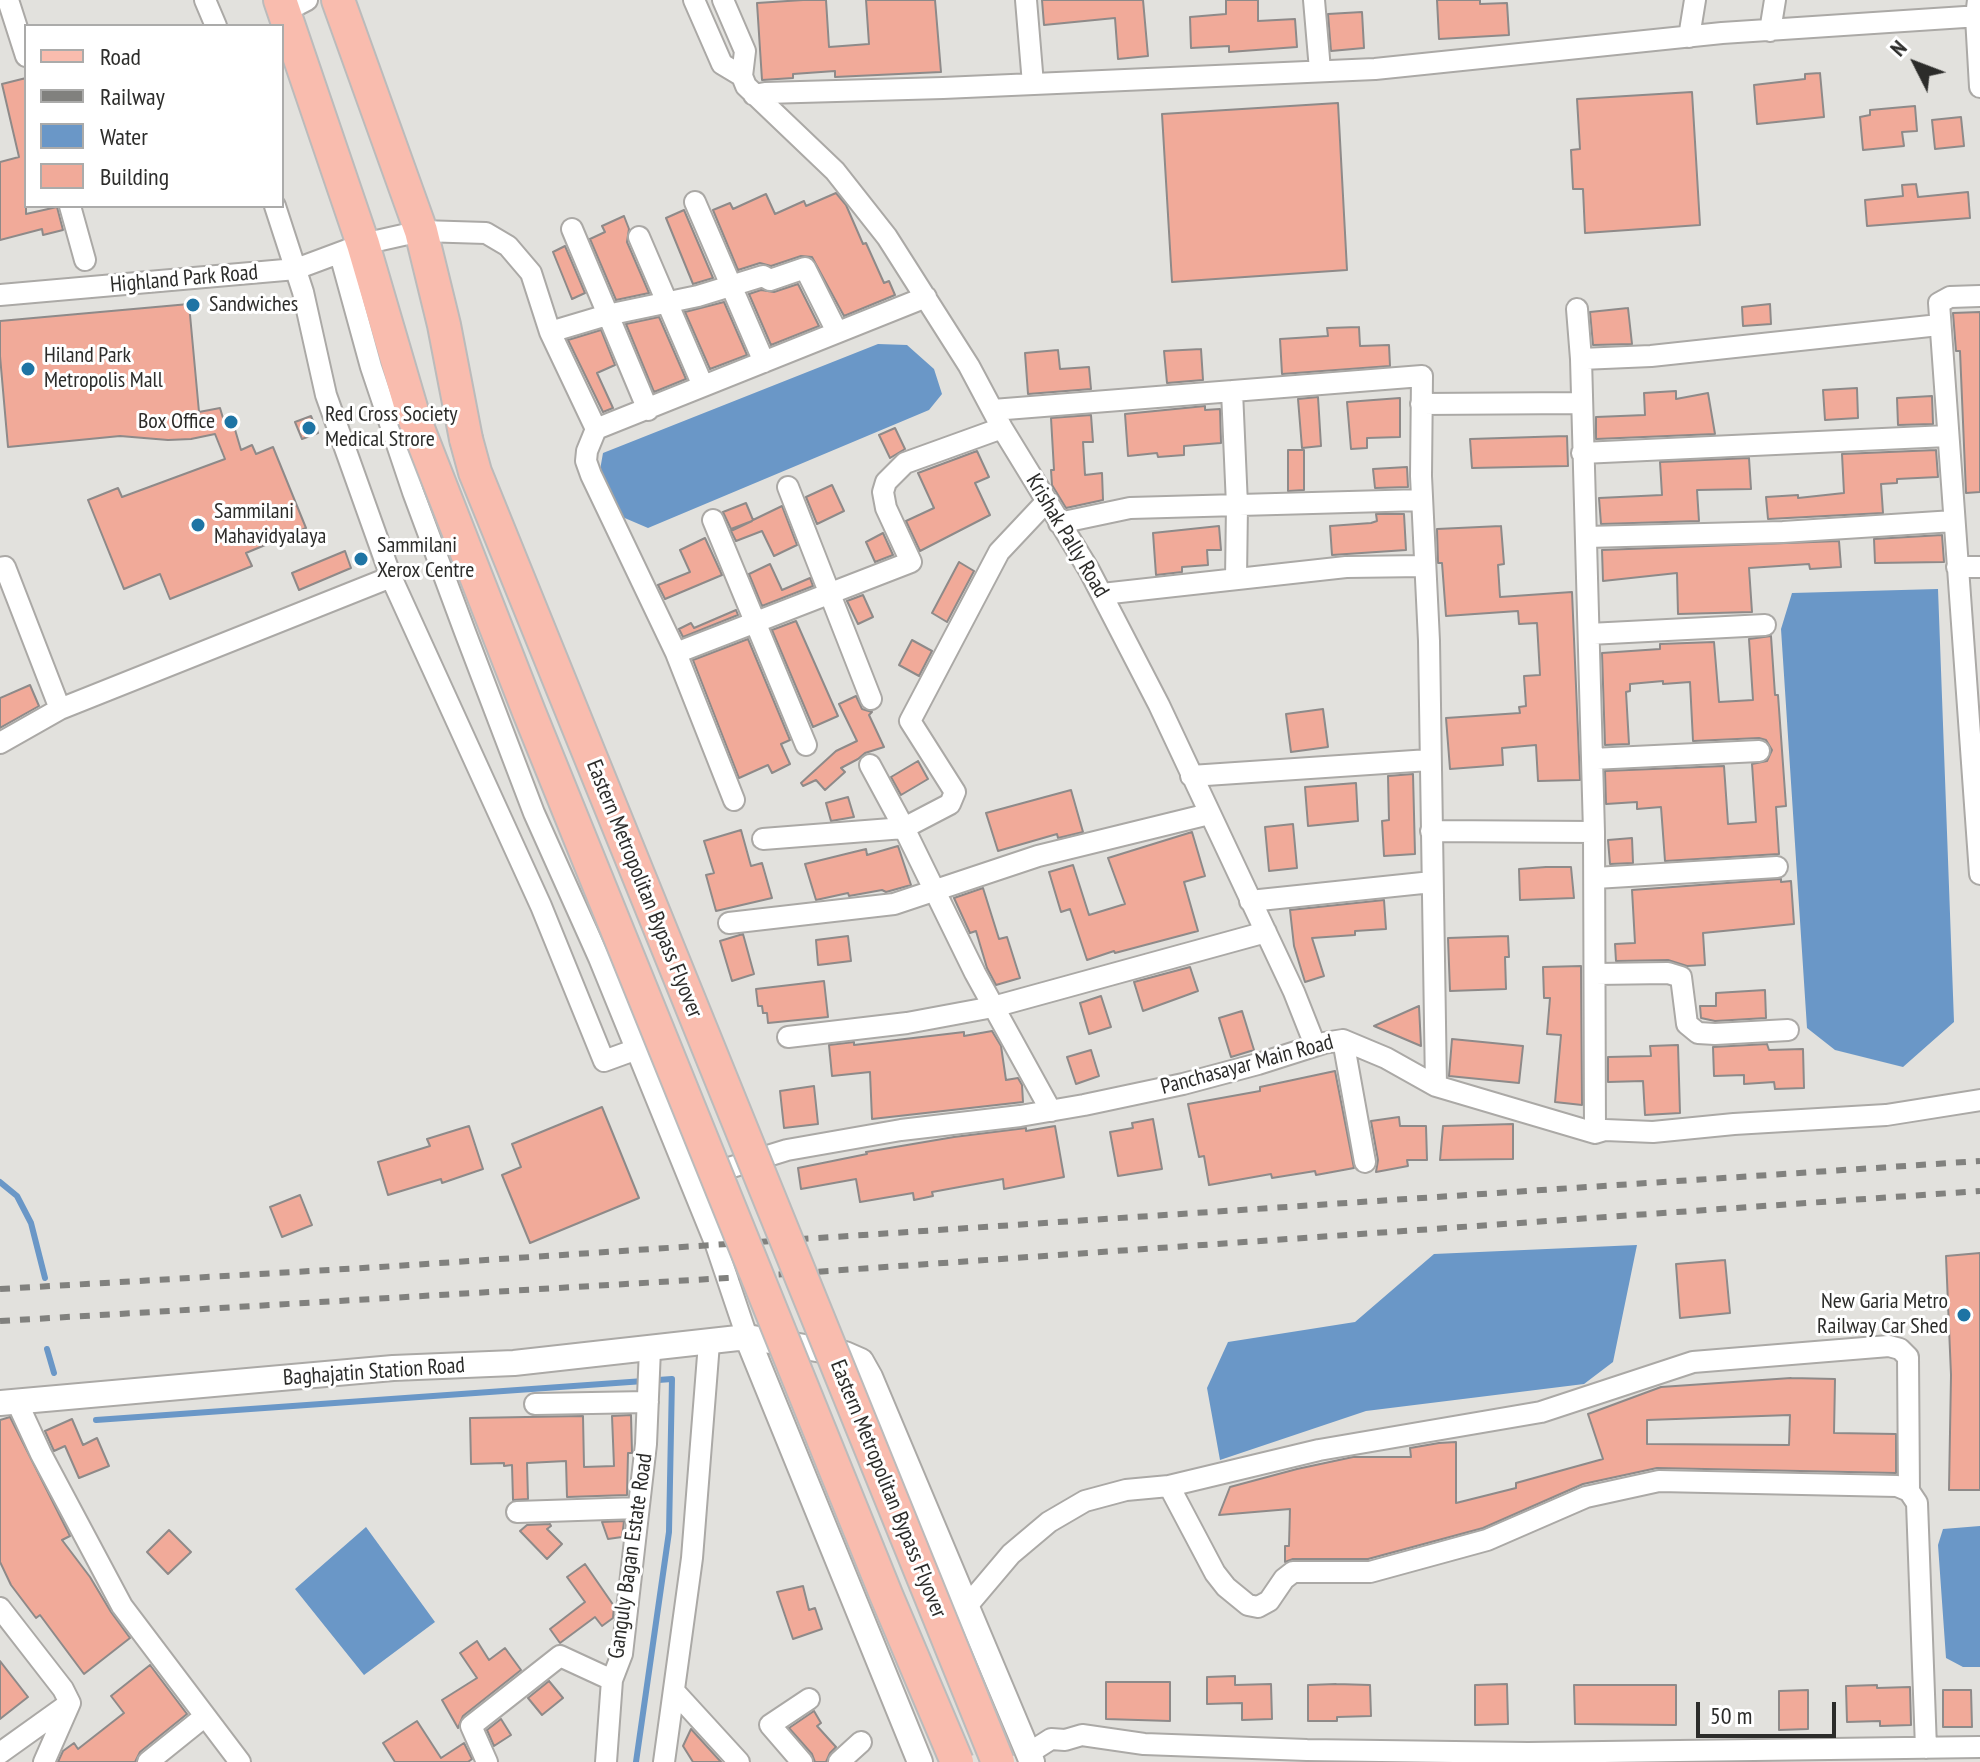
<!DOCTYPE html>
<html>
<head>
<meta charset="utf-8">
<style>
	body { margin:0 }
	#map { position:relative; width:1980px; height:1762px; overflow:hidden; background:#e2e1dd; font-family:"PT Sans Narrow",sans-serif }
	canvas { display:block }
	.legend { position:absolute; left:24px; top:24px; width:260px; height:184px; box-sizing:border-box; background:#fff; border:2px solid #ababaa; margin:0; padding:10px 14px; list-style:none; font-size:24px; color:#2c2c2a }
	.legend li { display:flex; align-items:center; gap:16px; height:40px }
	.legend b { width:40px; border:2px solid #ababaa }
	.north { position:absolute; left:1876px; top:24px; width:80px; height:80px; -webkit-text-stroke:6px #fff; paint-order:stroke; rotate:312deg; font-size:22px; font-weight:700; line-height:32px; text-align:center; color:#2c2c2a }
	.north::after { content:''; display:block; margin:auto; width:28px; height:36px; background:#2c2c2a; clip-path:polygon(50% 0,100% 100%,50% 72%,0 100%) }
	.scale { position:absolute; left:1696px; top:1702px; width:140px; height:36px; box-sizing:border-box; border:4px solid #2c2c2a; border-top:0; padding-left:10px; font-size:24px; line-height:28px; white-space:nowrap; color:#2c2c2a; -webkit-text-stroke:6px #fff; paint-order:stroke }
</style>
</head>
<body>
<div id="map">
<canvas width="1980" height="1762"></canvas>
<ul class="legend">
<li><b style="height:10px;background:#f9bcae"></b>Road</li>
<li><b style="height:10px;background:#81817e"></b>Railway</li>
<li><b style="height:22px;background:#6a97c7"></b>Water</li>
<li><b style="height:22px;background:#f1aa99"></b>Building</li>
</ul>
<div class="north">N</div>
<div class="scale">50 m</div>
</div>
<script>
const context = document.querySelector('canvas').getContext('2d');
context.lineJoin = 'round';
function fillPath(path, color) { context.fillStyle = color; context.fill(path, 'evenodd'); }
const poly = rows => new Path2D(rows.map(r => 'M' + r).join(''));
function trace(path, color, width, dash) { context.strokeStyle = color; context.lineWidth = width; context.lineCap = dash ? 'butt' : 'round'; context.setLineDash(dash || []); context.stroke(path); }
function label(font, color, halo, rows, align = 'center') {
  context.font = font + ' "PT Sans Narrow",sans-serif'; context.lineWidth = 6; context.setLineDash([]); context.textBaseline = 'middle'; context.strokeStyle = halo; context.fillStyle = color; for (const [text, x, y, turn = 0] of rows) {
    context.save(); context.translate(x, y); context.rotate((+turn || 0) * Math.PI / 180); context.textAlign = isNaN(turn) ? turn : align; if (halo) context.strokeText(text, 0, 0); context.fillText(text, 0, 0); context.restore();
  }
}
fillPath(poly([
	[878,344,907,345,934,369,942,394,929,410,648,528,620,516,600,470,603,453],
	[1938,589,1954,1022,1903,1067,1835,1050,1807,1028,1781,629,1792,593],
	[1637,1245,1613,1362,1584,1384,1366,1411,1220,1460,1207,1388,1228,1342,1355,1322,1434,1254],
	[1980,1526,1980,1667,1963,1667,1946,1658,1938,1545,1943,1529],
	[366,1527,435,1622,364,1675,295,1589]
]), '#6a97c7');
trace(poly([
	[0,1182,17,1196,31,1223,45,1278],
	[47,1349,54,1373],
	[96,1420,672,1379,669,1532,636,1762]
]), '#6a97c7', 6);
const building = poly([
	[803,0,826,0,829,47,869,44,866,0,935,0,941,72,835,77,835,71,793,74,793,78,762,80,757,3,803,0],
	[1042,0,1143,0,1148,56,1118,59,1115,18,1044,25,1042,0],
	[1226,0,1258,0,1258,21,1295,19,1297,47,1229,52,1229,46,1191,48,1190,17,1226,14,1226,0],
	[1437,0,1480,0,1480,4,1507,3,1509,35,1439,39,1437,0],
	[1362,12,1364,48,1331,51,1328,14,1362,12],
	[1820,73,1824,117,1757,124,1754,85,1805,79,1805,74,1820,73],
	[26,78,26,214,57,207,63,230,43,235,42,229,0,240,0,162,19,157,2,84,26,78],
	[1692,92,1700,225,1585,233,1583,189,1573,189,1571,150,1580,149,1577,99,1692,92],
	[1338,103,1347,270,1172,282,1162,114,1338,103],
	[1915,106,1917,131,1902,132,1904,146,1863,150,1860,117,1870,115,1870,110,1915,106],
	[1961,117,1964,146,1935,149,1932,120,1961,117],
	[1916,184,1918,197,1968,192,1970,218,1867,226,1865,200,1903,196,1902,185,1916,184],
	[836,193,846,205,863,244,866,243,884,283,889,281,895,295,844,316,812,257,801,256,771,266,760,263,738,270,713,210,730,203,733,209,766,194,775,214,804,201,806,206,836,193],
	[684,210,713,278,693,284,666,218,684,210],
	[624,216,629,229,627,242,649,293,616,300,590,239,605,232,602,226,624,216],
	[565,246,585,293,572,299,553,252,565,246],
	[798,284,819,326,771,345,749,294,761,290,774,292,798,284],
	[724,302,747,355,710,369,685,312,724,302],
	[189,304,199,412,220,408,223,418,231,416,241,450,252,445,256,454,273,447,306,528,246,553,252,566,170,599,160,574,124,589,88,500,118,488,122,497,225,459,215,434,191,439,168,440,120,436,8,447,0,356,0,321,189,304],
	[1770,304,1771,324,1743,326,1742,307,1770,304],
	[1628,308,1632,344,1593,345,1590,312,1628,308],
	[1980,312,1980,492,1966,493,1960,351,1956,351,1953,313,1980,312],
	[659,317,686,379,654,392,626,324,659,317],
	[1359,327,1360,346,1389,345,1390,366,1282,374,1280,339,1328,336,1327,328,1359,327],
	[601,330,615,365,597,373,613,408,603,412,568,340,601,330],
	[1201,349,1203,380,1167,383,1164,351,1201,349],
	[1058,350,1060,369,1089,367,1091,389,1028,394,1025,353,1058,350],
	[1857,388,1858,418,1825,420,1823,390,1857,388],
	[1676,391,1676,399,1708,393,1715,434,1596,439,1596,417,1645,415,1644,393,1676,391],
	[1932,396,1933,424,1898,425,1897,398,1932,396],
	[1318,397,1321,446,1302,448,1298,399,1318,397],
	[1400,398,1400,437,1367,438,1367,448,1351,449,1347,402,1400,398],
	[1205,406,1205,410,1220,409,1221,443,1184,446,1184,455,1158,457,1157,453,1128,456,1125,414,1205,406],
	[1091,415,1093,442,1083,442,1085,475,1102,473,1103,500,1066,508,1052,485,1051,470,1054,470,1051,418,1091,415],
	[311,416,318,433,302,439,295,422,311,416],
	[895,428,905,449,890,458,879,435,895,428],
	[1567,436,1568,466,1472,468,1470,439,1567,436],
	[1288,450,1304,450,1304,490,1288,491,1288,450],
	[1936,450,1938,477,1897,479,1897,483,1881,484,1883,513,1768,519,1766,497,1798,495,1798,498,1844,493,1842,454,1936,450],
	[977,451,989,477,975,483,990,515,920,551,906,521,934,508,918,473,977,451],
	[1749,458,1751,489,1697,490,1699,521,1601,524,1599,498,1662,495,1660,462,1749,458],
	[1407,467,1408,487,1375,488,1373,469,1407,467],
	[832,485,844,511,817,524,806,497,832,485],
	[746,503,753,520,782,506,797,545,774,556,762,531,736,541,731,531,752,521,731,529,723,512,746,503],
	[1376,514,1404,514,1406,550,1332,555,1330,526,1371,523,1377,521,1376,514],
	[1219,526,1221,550,1207,550,1208,565,1182,567,1182,572,1156,575,1153,533,1219,526],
	[1501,526,1504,564,1498,565,1500,597,1572,592,1580,780,1538,781,1536,745,1502,748,1503,765,1450,769,1446,718,1520,713,1519,707,1526,706,1524,676,1540,675,1537,623,1519,624,1518,611,1446,616,1442,563,1438,563,1437,529,1501,526],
	[883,533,893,555,875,562,866,542,883,533],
	[1942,535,1944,562,1875,563,1874,539,1942,535],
	[705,538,722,575,665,599,658,585,690,572,680,550,705,538],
	[1839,541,1841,567,1810,569,1809,564,1749,568,1752,612,1678,614,1677,573,1603,581,1602,550,1839,541],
	[345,551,351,568,299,590,292,573,345,551],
	[959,562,974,571,947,622,932,613,959,562],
	[770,564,782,590,810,578,813,586,762,606,749,574,770,564],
	[863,595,873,617,858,624,847,601,863,595],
	[736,610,738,615,683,637,679,629,691,623,694,628,736,610],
	[796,621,838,716,813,727,772,630,796,621],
	[1771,636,1775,695,1778,695,1786,806,1776,807,1779,854,1665,861,1661,807,1637,809,1637,802,1606,804,1605,771,1724,766,1728,824,1756,822,1752,764,1767,761,1772,750,1766,740,1759,738,1693,741,1690,682,1663,684,1663,681,1630,684,1630,691,1626,692,1629,744,1605,745,1602,653,1660,649,1660,644,1714,642,1719,702,1753,700,1749,639,1771,636],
	[748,639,790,740,781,744,790,764,772,773,768,765,739,778,693,660,748,639],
	[912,640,932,651,919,676,899,665,912,640],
	[30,685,39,706,0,728,0,698,30,685],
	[856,696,862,709,872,712,869,715,884,747,865,753,858,759,841,768,845,772,825,790,816,780,803,786,801,783,836,751,857,741,839,704,856,696],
	[1323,709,1328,747,1291,752,1286,714,1323,709],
	[918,761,928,779,901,795,891,777,918,761],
	[1413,774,1415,854,1384,856,1382,821,1389,820,1388,776,1413,774],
	[1356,783,1358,821,1308,826,1305,787,1356,783],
	[1071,790,1083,832,1058,838,1057,834,998,851,986,813,1071,790],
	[848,797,854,817,831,821,826,803,848,797],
	[1293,824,1297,868,1269,871,1265,827,1293,824],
	[741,830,751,866,762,863,772,898,716,911,706,875,714,873,704,841,741,830],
	[1192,832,1205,876,1184,882,1198,931,1115,953,1114,951,1087,960,1070,909,1061,912,1049,872,1073,865,1089,915,1125,904,1108,858,1192,832],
	[1632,838,1633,863,1610,864,1608,840,1632,838],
	[898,846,911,885,886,892,882,890,849,896,848,893,816,900,805,864,866,849,867,855,898,846],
	[1546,867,1571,867,1574,898,1520,900,1519,869,1546,867],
	[1781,879,1781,882,1791,881,1794,924,1703,933,1705,965,1687,966,1668,960,1616,961,1615,944,1635,943,1632,890,1781,879],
	[983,888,999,939,1007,937,1020,978,996,985,987,968,976,931,970,933,954,898,983,888],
	[1384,900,1386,929,1355,931,1355,935,1312,938,1324,976,1305,982,1294,946,1290,910,1384,900],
	[743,934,754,974,732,981,720,941,743,934],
	[848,936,851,961,818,965,816,940,848,936],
	[1508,936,1509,957,1505,957,1506,989,1450,991,1448,938,1508,936],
	[1581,966,1582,1105,1555,1102,1561,1035,1547,1034,1550,998,1544,998,1543,967,1581,966],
	[1190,967,1198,991,1143,1011,1134,982,1190,967],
	[824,981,828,1017,768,1023,767,1013,763,1013,762,1006,758,1006,756,989,824,981],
	[1765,990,1766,1018,1715,1021,1701,1018,1700,1006,1716,1006,1716,993,1765,990],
	[1101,996,1111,1027,1089,1034,1080,1003,1101,996],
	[1419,1006,1421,1046,1374,1026,1419,1006],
	[1242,1011,1254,1050,1231,1057,1219,1018,1242,1011],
	[992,1031,1001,1046,1006,1080,1018,1078,1022,1085,1023,1102,872,1119,870,1072,832,1076,829,1045,854,1042,854,1045,964,1032,964,1036,992,1031],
	[1452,1039,1523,1046,1519,1083,1449,1076,1452,1039],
	[1767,1044,1769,1050,1803,1049,1804,1088,1775,1089,1774,1082,1744,1084,1744,1075,1714,1076,1713,1047,1767,1044],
	[1678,1045,1680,1113,1645,1115,1643,1081,1608,1082,1608,1057,1651,1056,1650,1046,1678,1045],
	[1091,1050,1099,1076,1076,1084,1067,1057,1091,1050],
	[1335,1071,1354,1168,1316,1175,1315,1171,1272,1178,1271,1174,1209,1185,1204,1156,1199,1157,1188,1104,1260,1091,1260,1087,1335,1071],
	[814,1086,818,1124,784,1128,780,1091,814,1086],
	[602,1107,639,1198,530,1243,502,1175,521,1167,512,1144,602,1107],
	[1399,1117,1400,1126,1426,1126,1427,1160,1407,1160,1408,1166,1376,1172,1378,1160,1371,1121,1399,1117],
	[1153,1119,1162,1169,1118,1176,1110,1132,1133,1128,1132,1123,1153,1119],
	[1513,1124,1513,1159,1440,1160,1443,1126,1513,1124],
	[469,1126,483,1169,442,1183,441,1179,388,1195,378,1162,430,1146,427,1139,469,1126],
	[1055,1126,1064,1177,1004,1189,1003,1179,932,1192,933,1196,914,1200,913,1193,860,1202,856,1179,801,1189,798,1168,867,1154,866,1152,954,1137,1026,1128,1026,1131,1055,1126],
	[300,1195,312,1225,282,1237,270,1207,300,1195],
	[1980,1253,1980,1490,1949,1490,1951,1375,1946,1256,1980,1253],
	[1725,1260,1730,1313,1680,1318,1676,1264,1725,1260],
	[1791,1378,1835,1379,1834,1433,1896,1434,1896,1473,1657,1468,1583,1484,1483,1528,1368,1559,1293,1559,1285,1562,1285,1546,1289,1546,1290,1509,1219,1515,1230,1487,1297,1469,1353,1457,1411,1457,1410,1448,1439,1443,1456,1442,1456,1503,1516,1488,1516,1483,1603,1459,1588,1414,1661,1387,1791,1378],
	[1790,1415,1789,1445,1647,1444,1647,1420,1790,1415],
	[631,1415,632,1453,628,1453,627,1495,567,1497,566,1461,527,1463,528,1499,513,1500,512,1465,504,1466,504,1463,471,1464,470,1418,583,1416,584,1467,614,1466,612,1416,631,1415],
	[10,1417,70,1536,62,1540,90,1577,111,1612,130,1638,84,1674,40,1615,36,1618,11,1585,0,1562,0,1420,10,1417],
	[72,1419,83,1445,97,1438,109,1466,79,1478,65,1446,54,1451,45,1431,72,1419],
	[624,1521,622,1537,608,1539,602,1522,624,1521],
	[550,1524,551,1526,547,1529,562,1544,547,1559,520,1531,527,1525,550,1524],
	[169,1530,191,1552,168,1574,147,1552,169,1530],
	[585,1564,614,1606,613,1618,602,1626,595,1617,560,1643,550,1629,585,1602,567,1577,585,1564],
	[803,1586,809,1610,815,1608,822,1629,793,1639,777,1592,803,1586],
	[477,1641,489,1660,505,1648,521,1670,463,1716,458,1728,442,1700,477,1678,460,1653,477,1641],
	[0,1661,28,1697,0,1719,0,1661],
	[150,1665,187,1714,140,1752,135,1762,58,1762,63,1751,74,1743,78,1749,124,1713,111,1696,150,1665],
	[1235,1676,1235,1685,1271,1684,1272,1719,1242,1720,1242,1703,1207,1704,1207,1677,1235,1676],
	[549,1681,563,1698,542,1715,528,1698,549,1681],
	[1106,1682,1170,1682,1170,1721,1106,1719,1106,1682],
	[1336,1684,1370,1685,1371,1716,1337,1717,1337,1721,1308,1721,1308,1685,1336,1684],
	[1507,1684,1508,1724,1475,1725,1475,1685,1507,1684],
	[1574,1685,1676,1685,1676,1725,1575,1724,1574,1685],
	[1877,1685,1877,1688,1910,1687,1911,1725,1880,1726,1880,1721,1847,1722,1846,1686,1877,1685],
	[1808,1690,1808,1729,1779,1730,1779,1691,1808,1690],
	[1943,1690,1971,1690,1972,1727,1943,1727,1943,1690],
	[814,1711,821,1723,817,1726,836,1747,830,1753,826,1762,815,1762,812,1754,789,1728,814,1711],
	[501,1719,511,1735,494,1746,487,1730,501,1719],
	[417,1721,441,1758,464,1743,472,1759,468,1762,395,1762,383,1743,417,1721],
	[691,1729,721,1762,693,1762,683,1746,691,1729]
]);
fillPath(building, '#f1aa99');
trace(building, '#8e8a89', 2);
const minor = poly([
	[8,0,26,56],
	[205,0,216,26],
	[694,0,722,64,742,76],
	[723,0,745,51,742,76,746,86,835,171,887,237,969,366,1002,428,1089,570,1159,705,1294,992,1315,1045],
	[1026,0,1033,84],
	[1314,0,1320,70],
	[1978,0,1976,17,1980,87],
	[284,12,307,0],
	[1770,31,1775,0],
	[1689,37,1695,0],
	[754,95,765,93,943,88,1375,69,1722,33,1980,16],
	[695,202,764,362],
	[70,206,85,260],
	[275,206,303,292,326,395,391,577,541,906,604,1061,637,1049],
	[572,229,648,410],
	[639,237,703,386],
	[340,254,371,367,413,492,465,632,534,813,599,958,716,1245,747,1337],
	[0,295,296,269,363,244,421,231,486,233,508,246,531,273,550,332,596,429,926,297],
	[1980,296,1950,297,1939,303,1980,874],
	[1577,309,1581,359,1594,832,1595,1133],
	[550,332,607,315,698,296,763,276,770,280,805,268,837,332],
	[1581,359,1651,356,1939,325],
	[1232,391,1237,505,1236,579],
	[1421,404,1582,403],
	[993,410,1422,376,1421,476,1429,641,1436,1086],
	[596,429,587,451,586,461,591,475,676,653,734,800],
	[1582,453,1947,436],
	[788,487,871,699],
	[713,520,806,745],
	[1059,523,1130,508,1422,500],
	[1586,537,1783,532,1954,521],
	[1957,567,1980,567],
	[0,568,5,567,60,709],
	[1102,594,1346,567,1425,566],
	[1589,634,1765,625],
	[676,653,911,562,886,508,883,492,886,482,905,463,1002,428],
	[0,743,60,709,391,577],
	[1592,759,1759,751],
	[870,765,904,828,950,804,955,792,910,721,999,552,1046,502],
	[1191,776,1429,760],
	[1431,831,1594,832],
	[763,839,904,828,975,973,1051,1111],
	[1595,878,1777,867],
	[1250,901,1432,882],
	[729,923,894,904,1038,856,1209,814],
	[1595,974,1668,973,1681,977,1687,1024,1698,1033,1715,1034,1788,1030],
	[788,1037,907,1023,993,1007,1266,932],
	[1343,1040,1365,1162],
	[690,1180,787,1150,901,1130,1020,1116,1084,1105,1183,1084,1258,1064,1324,1043,1343,1040,1386,1058,1436,1086,1595,1133,1605,1130,1653,1132,1734,1124,1886,1115,1980,1100],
	[17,1402,41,1454,122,1606,240,1762],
	[535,1404,648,1402],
	[1169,1486,1215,1573,1226,1587,1248,1605,1258,1607,1269,1601,1284,1579,1293,1572,1370,1572,1487,1540,1586,1497,1659,1481,1897,1486,1909,1491,1917,1503,1926,1748],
	[517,1512,638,1508],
	[967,1606,1011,1554,1049,1522,1085,1501,1126,1490,1169,1486,1319,1450,1541,1412,1693,1362,1889,1346,1900,1349,1908,1357,1909,1491],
	[0,1608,63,1689,70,1703,0,1753],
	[674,1691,739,1762],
	[1029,1753,1051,1739,1065,1740,1082,1735,1144,1744,1307,1750,1528,1753,1980,1747],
	[44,1762,70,1703],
	[148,1762,204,1717],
	[487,1762,471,1726,560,1656,612,1680],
	[606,1762,612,1680,622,1654,646,1444,650,1349],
	[664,1762,692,1558,709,1343],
	[802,1762,770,1725,809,1699],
	[839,1762,861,1742]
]);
const tertiary = poly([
	[747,1337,920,1762],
	[0,1403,393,1368,514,1363,747,1337,845,1354,861,1361,870,1377,1032,1762]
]);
const primary = poly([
	[280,0,363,244,414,418],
	[338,0,421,231,444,325,466,439]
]);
trace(minor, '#aba9a6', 24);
trace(tertiary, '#aba9a6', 28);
trace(primary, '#bbb', 36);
trace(minor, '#fff', 20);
trace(tertiary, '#fff', 24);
trace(primary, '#f9bcae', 32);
trace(poly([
	[0,1289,380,1267,1980,1161],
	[0,1321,727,1278,1980,1191]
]), '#81817e', 6, [10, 10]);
const primaryBridge = poly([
	[414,418,529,712,887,1597,957,1762],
	[466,439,475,472,998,1762]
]);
trace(primaryBridge, '#bbb', 36, []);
trace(primaryBridge, '#f9bcae', 32);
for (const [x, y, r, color] of [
	[193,305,8,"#1e74a4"],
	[28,369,8,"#1e74a4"],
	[231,422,8,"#1e74a4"],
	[309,428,8,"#1e74a4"],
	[198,525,8,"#1e74a4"],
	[361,559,8,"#1e74a4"],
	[1964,1315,8,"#1e74a4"]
]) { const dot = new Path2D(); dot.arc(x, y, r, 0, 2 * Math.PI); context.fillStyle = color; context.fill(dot); trace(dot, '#fff', 3); }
label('22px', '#2c2c2a', '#fff', [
	["Highland Park Road",184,279,-5],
	["Krishak Pally Road",1067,536,59],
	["Eastern Metropolitan Bypass Flyover",644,889,68],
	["Panchasayar Main Road",1247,1065,-15],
	["Baghajatin Station Road",374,1372,-4],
	["Eastern Metropolitan Bypass Flyover",888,1489,68],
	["Ganguly Bagan Estate Road",631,1556,-82]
]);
label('22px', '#2c2c2a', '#fff', [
	["Sandwiches",209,305],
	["Hiland Park",44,356],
	["Metropolis Mall",44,381],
	["Red Cross Society",325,415],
	["Medical Strore",325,440],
	["Box Office",215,422,"right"],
	["Sammilani",214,512],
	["Mahavidyalaya",214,537],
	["Sammilani",377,546],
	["Xerox Centre",377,571],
	["New Garia Metro",1948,1302,"right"],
	["Railway Car Shed",1948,1327,"right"]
], 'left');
</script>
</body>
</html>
